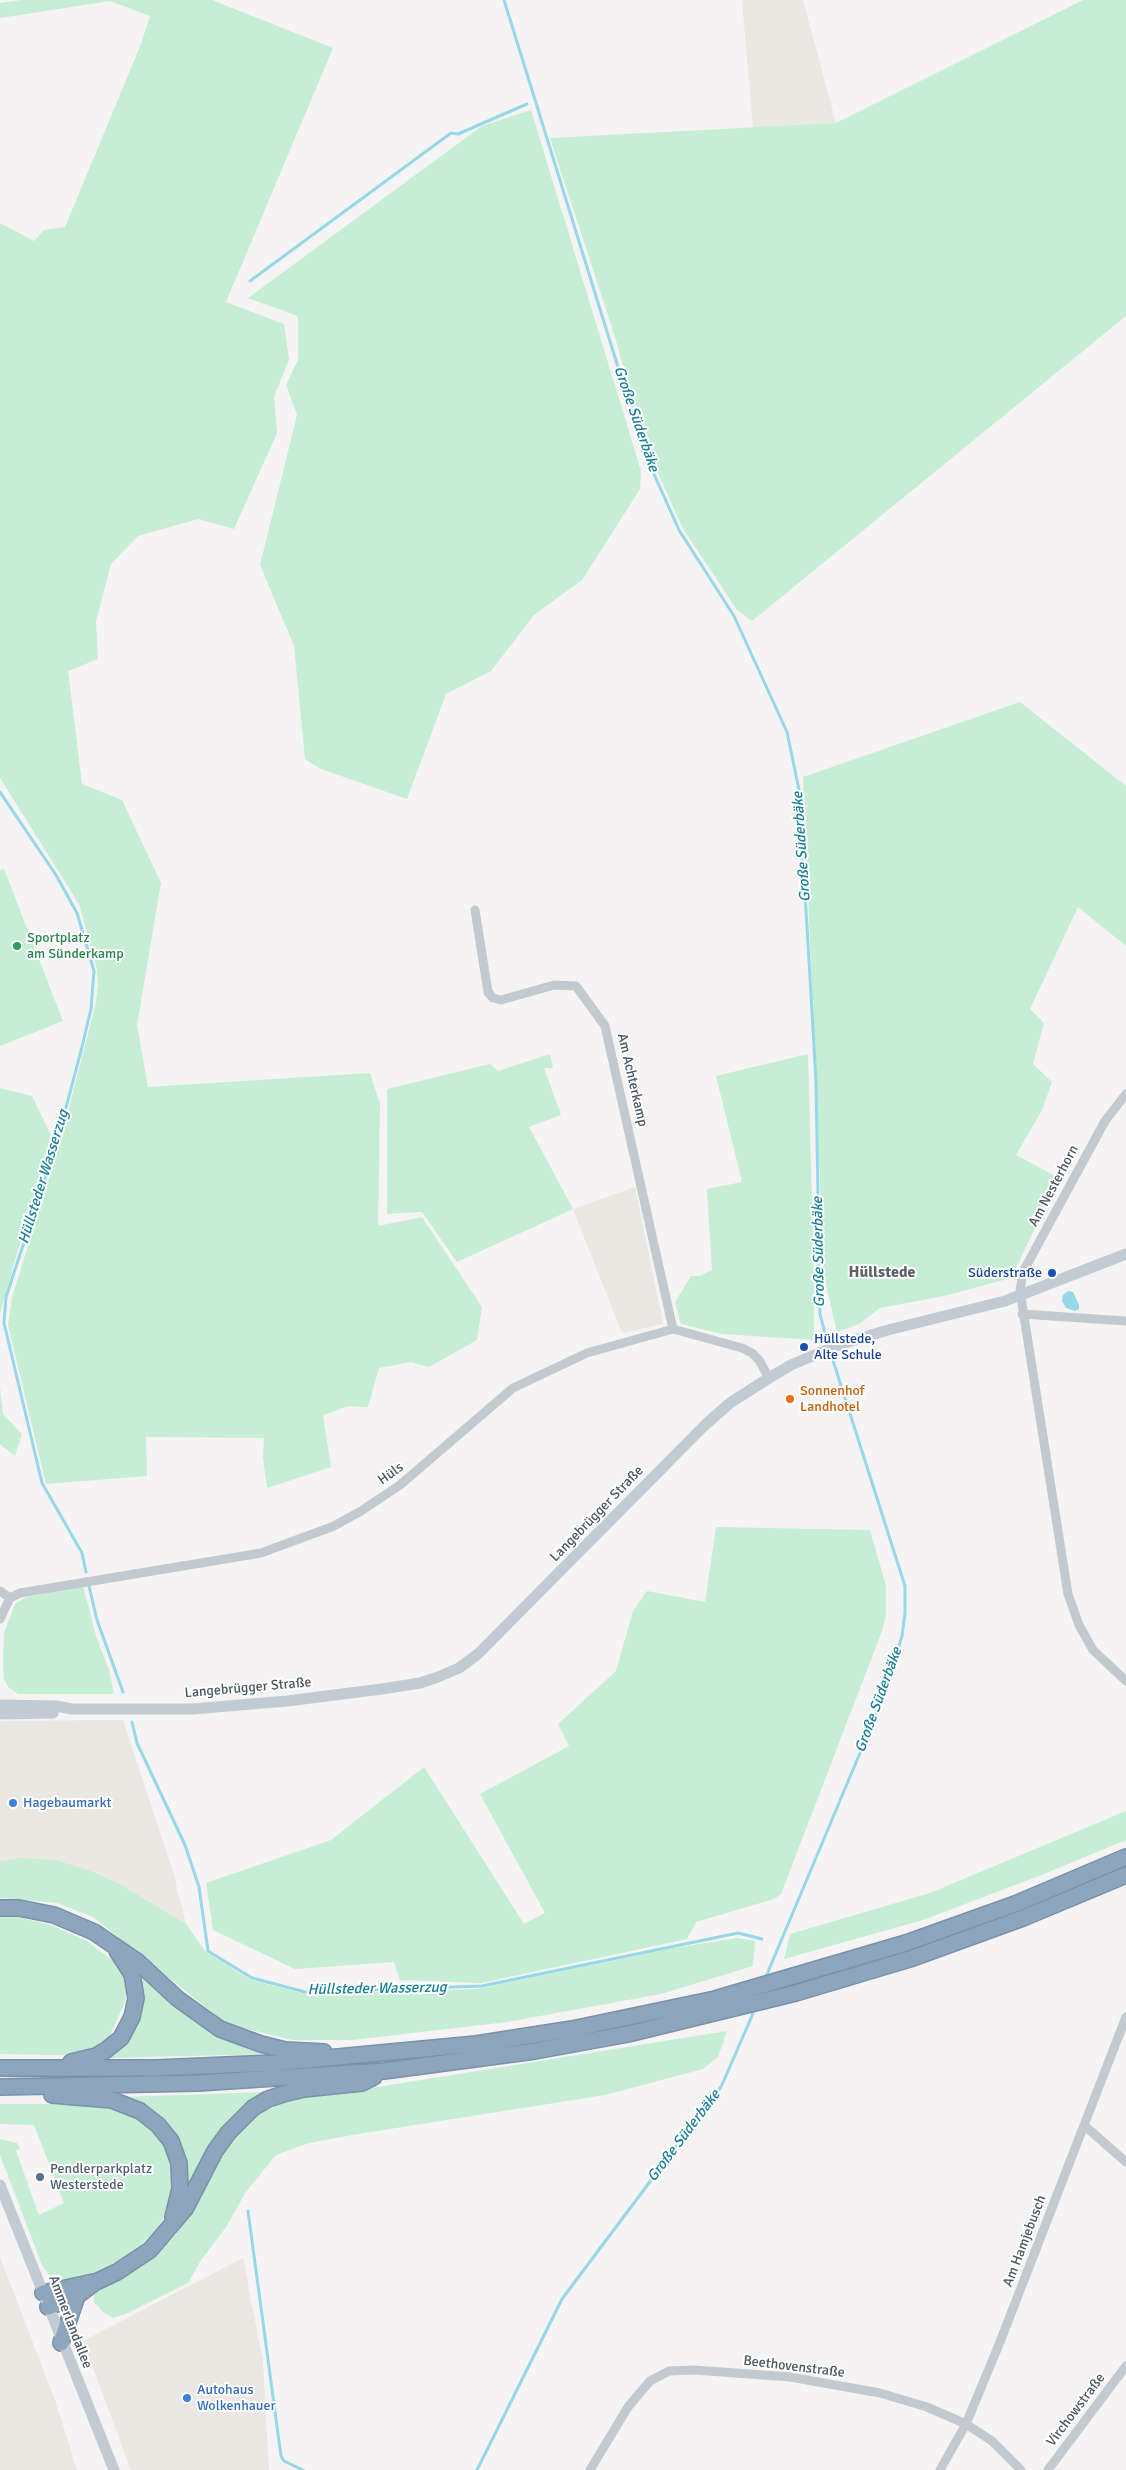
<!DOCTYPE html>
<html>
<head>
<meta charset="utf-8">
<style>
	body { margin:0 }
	canvas { display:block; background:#f5f3f3 }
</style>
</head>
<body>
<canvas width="1126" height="2470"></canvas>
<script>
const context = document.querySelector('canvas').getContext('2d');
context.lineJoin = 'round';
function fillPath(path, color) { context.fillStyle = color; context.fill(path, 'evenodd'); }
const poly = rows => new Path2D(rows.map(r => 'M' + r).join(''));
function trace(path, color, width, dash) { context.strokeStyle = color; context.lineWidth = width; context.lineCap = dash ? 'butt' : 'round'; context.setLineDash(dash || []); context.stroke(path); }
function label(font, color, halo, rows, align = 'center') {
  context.font = font + ' Signika,sans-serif'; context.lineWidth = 4; context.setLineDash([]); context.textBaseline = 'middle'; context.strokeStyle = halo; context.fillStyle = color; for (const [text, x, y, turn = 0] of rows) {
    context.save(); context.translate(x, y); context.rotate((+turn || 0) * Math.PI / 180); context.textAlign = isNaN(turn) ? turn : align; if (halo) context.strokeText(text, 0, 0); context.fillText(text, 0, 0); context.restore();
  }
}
fillPath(poly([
	[742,0,803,0,836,123,753,128],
	[635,1187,663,1324,622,1333,573,1209],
	[123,1720,173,1872,186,1924,120,1884,96,1873,18,1858,0,1861,0,1721],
	[0,2257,56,2403,77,2470,0,2470],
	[243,2258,263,2362,269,2470,131,2470,83,2341]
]), '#eae8e2');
fillPath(poly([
	[22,0,212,0,333,48,226,302,284,324,289,359,274,397,277,433,234,529,198,519,138,536,111,564,96,621,98,659,68,671,82,784,122,800,161,883,137,1025,148,1087,370,1073,380,1104,378,1226,422,1217,482,1307,477,1340,429,1367,411,1362,379,1368,368,1407,349,1406,323,1415,331,1467,267,1488,263,1457,264,1438,146,1437,147,1476,46,1484,8,1325,12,1297,59,1147,96,1003,98,985,97,969,79,904,0,778,0,223,34,241,44,230,65,227,141,44,150,16,110,1,0,18,0,3],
	[1083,0,1126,0,1126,316,752,621,737,610,682,527,647,448,614,334,550,138,836,123],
	[531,110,641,471,640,489,582,580,534,615,491,671,446,694,407,799,321,769,305,759,294,646,260,565,297,415,286,385,298,360,298,316,248,298,482,126],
	[1020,702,1126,786,1126,946,1078,907,1030,1009,1044,1023,1033,1064,1052,1082,1042,1110,1016,1155,1059,1178,1011,1278,944,1296,880,1308,859,1324,837,1332,824,1277,803,777],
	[4,869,63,1021,0,1046,0,870],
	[550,1054,553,1068,544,1068,561,1115,529,1127,573,1209,457,1262,422,1212,387,1214,387,1089,490,1064,498,1071],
	[808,1054,814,1276,814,1340,722,1334,681,1324,675,1302,691,1276,700,1276,712,1270,707,1189,742,1182,716,1076],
	[0,1088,32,1096,51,1135,0,1313],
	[0,1387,3,1414,22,1434,15,1456,0,1444],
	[716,1527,870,1530,886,1586,886,1614,882,1631,781,1894,774,1899,696,1922,687,1939,481,1983,400,1980,394,1962,295,1969,213,1930,206,1883,331,1840,424,1767,524,1924,545,1913,480,1794,569,1746,558,1724,616,1671,633,1611,647,1591,705,1602],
	[83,1586,96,1636,109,1670,114,1694,18,1694,8,1687,4,1679,3,1664,4,1633,15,1604,27,1597],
	[1126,1811,1126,1840,1039,1876,923,1920,784,1959,790,1934,930,1893],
	[18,1858,56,1860,96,1873,120,1884,186,1924,205,1951,251,1980,305,1994,477,1989,674,1948,737,1938,755,1941,753,1966,661,1994,507,2022,353,2040,292,2040,227,2024,93,1917,57,1903,0,1898,0,1861],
	[9,1915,51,1925,87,1941,117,1964,127,1982,125,2002,110,2035,96,2046,78,2053,58,2055,0,2054,0,1916],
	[131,1963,175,2006,193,2021,249,2048,272,2054,103,2058,130,2035],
	[727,2031,718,2057,703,2069,605,2095,358,2134,309,2143,276,2155,245,2193,227,2226,201,2260,188,2283,128,2313,113,2318,103,2312,94,2302,94,2296,99,2289,146,2263,176,2235,220,2156,233,2137,251,2120,275,2106,316,2094,359,2090],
	[265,2092,253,2101,181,2206,185,2166,123,2097],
	[0,2104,89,2104,119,2108,146,2122,167,2150,174,2175,171,2200,163,2219,152,2234,126,2258,99,2271,72,2279,59,2279,48,2274,42,2265,0,2155,0,2139,17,2143,20,2148,16,2151,39,2215,64,2203,34,2125,0,2124]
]), '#c6eed5');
fillPath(poly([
	[1068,1291,1073,1292,1079,1305,1079,1309,1075,1311,1066,1308,1062,1301,1063,1295]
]), '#96d8e8');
trace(poly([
	[504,0,645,454,679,530,734,616,787,732,799,790,816,1081,820,1314,828,1345],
	[250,281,451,133,458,134,527,104],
	[0,792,56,875,77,913,94,971,91,1009,81,1051,56,1145,6,1297,4,1323,42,1483,82,1553,86,1572],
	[89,1586,97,1620,123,1692],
	[132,1722,137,1743,185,1845,199,1887,208,1951,252,1978,305,1992,482,1986,738,1933,762,1939],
	[765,1979,881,1703,902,1636,905,1613,905,1586,830,1351],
	[248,2211,281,2456,284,2461,303,2470],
	[477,2470,562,2299,721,2087,755,2009]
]), '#96d8e8', 3);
const highway = poly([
	[0,1908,19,1908,54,1915,94,1932,138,1962,178,1999,220,2029,261,2044,285,2050,324,2052],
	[71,2062,96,2056,106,2050,121,2038,132,2017,136,1998,132,1974,117,1951],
	[0,2068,156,2068,274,2063,476,2044,572,2029,715,1999,906,1943,1015,1904,1126,1857],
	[0,2087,198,2083,384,2071,535,2051,628,2034,796,1993,910,1959,1023,1918,1126,1875],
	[52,2095,112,2100,140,2111,158,2125,171,2141,179,2163,180,2189,173,2217],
	[43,2293,98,2281,117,2272,150,2250,185,2209,215,2151,228,2133,253,2108,268,2099,287,2093,304,2089,362,2083,374,2077],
	[48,2307,77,2296,93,2284],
	[61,2343,77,2296]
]);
trace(highway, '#7991a9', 18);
trace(poly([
	[475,910,488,992,493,998,501,1000,554,985,576,986,605,1026,673,1329],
	[1126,1094,1105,1121,1049,1224,1023,1272,1020,1291,1068,1594,1079,1625,1093,1650,1126,1681],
	[1022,1314,1126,1321],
	[0,1591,10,1598],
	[0,1619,10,1598,20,1593,261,1553,334,1526,361,1511,400,1485,513,1388,587,1353,673,1329,742,1348,752,1353,759,1360,769,1378],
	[1085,2126,1126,2162],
	[590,2470,628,2407,650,2381,669,2371,694,2370,790,2377,880,2393,927,2407,966,2424,992,2441,1021,2470],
	[940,2470,966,2424,1000,2342,1126,2017],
	[1048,2470,1126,2366]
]), '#c2cad0', 9);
trace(poly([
	[0,1705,56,1706,72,1709,193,1709,287,1701,382,1689,420,1683,438,1677,459,1668,478,1654,705,1425,730,1403,769,1378,791,1365,841,1344,888,1330,1005,1301,1126,1254],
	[0,1714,53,1713],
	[0,2185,114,2470]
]), '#c2cbd4', 11);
trace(highway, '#8ea6bd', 15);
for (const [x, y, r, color] of [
	[17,946,5,"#2e9e5b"],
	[1052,1273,5,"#1a4fb4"],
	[804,1347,5,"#1a4fb4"],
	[790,1399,5,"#e8710a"],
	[13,1803,5,"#3f7fe0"],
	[40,2177,5,"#5c6f8a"],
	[187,2398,5,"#3f7fe0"]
]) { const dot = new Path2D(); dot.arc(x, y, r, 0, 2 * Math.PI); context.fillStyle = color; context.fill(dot); trace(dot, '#fff', 2); }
label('14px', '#27864d', '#fff', [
	["Sportplatz",27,938],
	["am Sünderkamp",27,954]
], 'left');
label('14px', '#4b565f', '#fff', [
	["Am Achterkamp",632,1080,77],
	["Am Nesterhorn",1054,1186,-62],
	["Hüls",391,1474,-36],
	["Langebrügger Straße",597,1514,-46],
	["Langebrügger Straße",248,1688,-5],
	["Am Hamjebusch",1025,2241,-69],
	["Ammerlandallee",70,2322,69],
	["Beethovenstraße",794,2367,7],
	["Virchowstraße",1076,2410,-53]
]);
label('14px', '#164399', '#fff', [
	["Süderstraße",1042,1273],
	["Hüllstede,",814,1339,"left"],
	["Alte Schule",814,1355,"left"]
], 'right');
label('14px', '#c56008', '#fff', [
	["Sonnenhof",800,1391],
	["Landhotel",800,1407]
], 'left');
label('14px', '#366cbe', '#fff', [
	["Hagebaumarkt",23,1803],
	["Autohaus",197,2390],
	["Wolkenhauer",197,2406]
], 'left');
label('14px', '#4e5e75', '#fff', [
	["Pendlerparkplatz",50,2169],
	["Westerstede",50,2185]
], 'left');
label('italic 15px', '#167f99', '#fff', [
	["Große Süderbäke",636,419,71],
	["Große Süderbäke",802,847,-94],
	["Hüllsteder Wasserzug",44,1177,-73],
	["Große Süderbäke",819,1252,-91],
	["Große Süderbäke",879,1700,-70],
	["Hüllsteder Wasserzug",377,1989,-1],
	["Große Süderbäke",684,2136,-53]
]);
label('bold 16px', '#5f6367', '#fff', [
	["Hüllstede",882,1273]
]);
</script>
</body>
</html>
